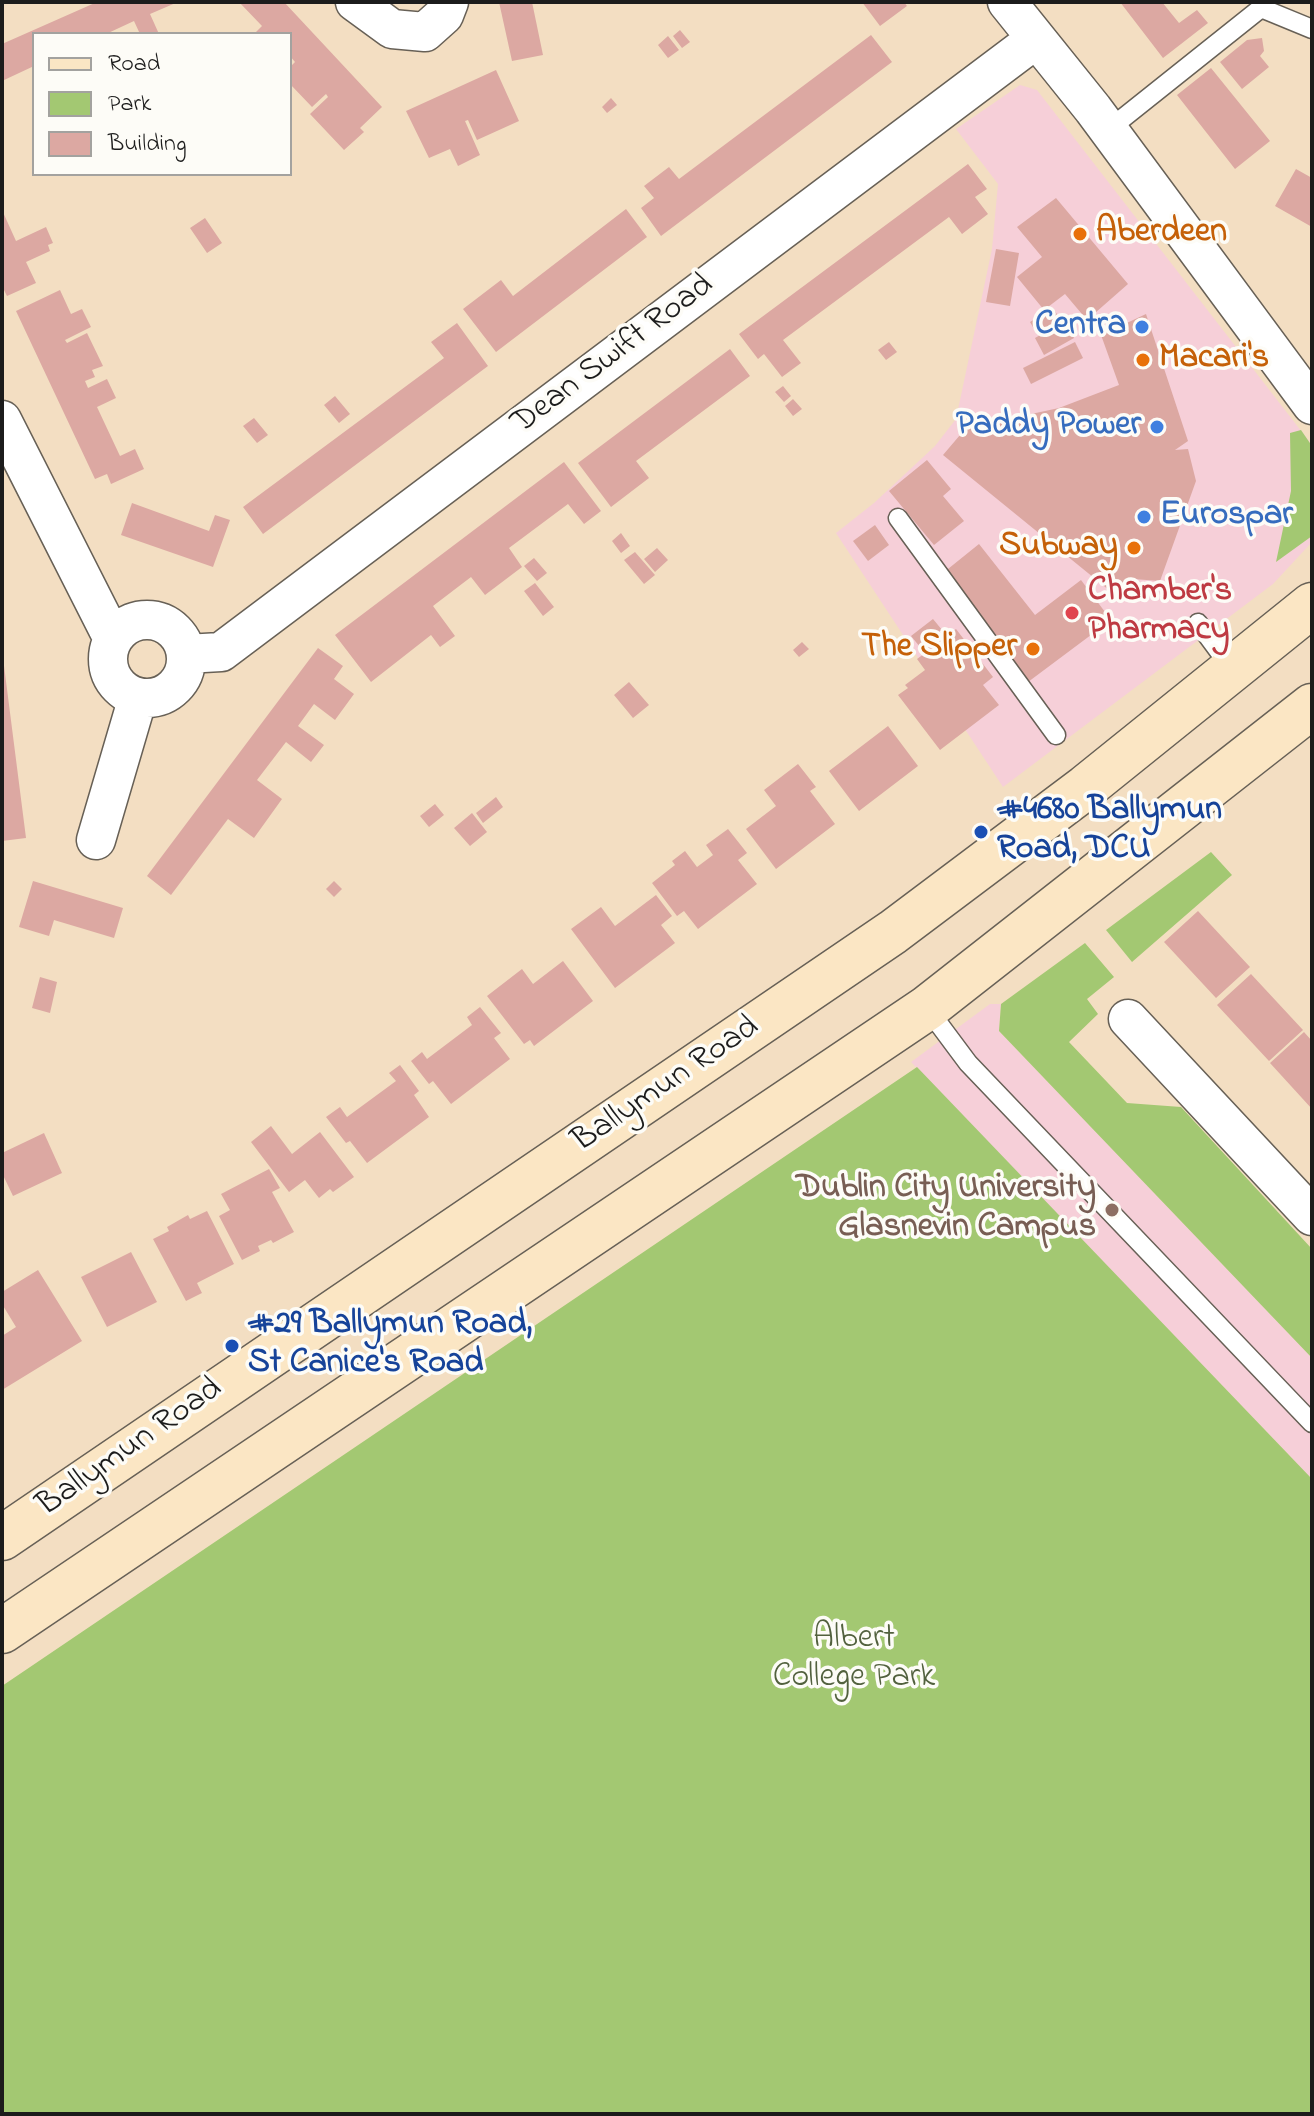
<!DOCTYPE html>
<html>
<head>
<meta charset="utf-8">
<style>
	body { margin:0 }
	#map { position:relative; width:1314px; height:2116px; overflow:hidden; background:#f3dec2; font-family:"Indie Flower",sans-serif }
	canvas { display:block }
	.frame { position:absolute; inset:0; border:4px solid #1c1c1c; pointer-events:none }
	.legend { position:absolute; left:32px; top:32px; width:260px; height:144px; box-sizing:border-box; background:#fdfcf7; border:2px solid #a3a29f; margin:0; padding:10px 14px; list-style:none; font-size:24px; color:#1c1c1c }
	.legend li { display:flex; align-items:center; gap:16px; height:40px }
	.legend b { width:40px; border:2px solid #a3a29f }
</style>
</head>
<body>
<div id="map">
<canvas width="1314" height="2116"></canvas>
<div class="frame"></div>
<ul class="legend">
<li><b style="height:10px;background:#fbe6c4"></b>Road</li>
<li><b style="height:22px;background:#a3c872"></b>Park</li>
<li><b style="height:22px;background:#dca8a2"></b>Building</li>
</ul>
</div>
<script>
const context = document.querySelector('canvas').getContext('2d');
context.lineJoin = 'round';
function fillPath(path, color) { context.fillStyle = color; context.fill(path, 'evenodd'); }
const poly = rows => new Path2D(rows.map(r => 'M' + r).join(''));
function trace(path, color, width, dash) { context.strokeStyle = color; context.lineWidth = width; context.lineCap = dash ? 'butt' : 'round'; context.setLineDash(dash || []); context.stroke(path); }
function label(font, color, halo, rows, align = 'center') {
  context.font = font + ' "Indie Flower",sans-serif'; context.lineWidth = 7; context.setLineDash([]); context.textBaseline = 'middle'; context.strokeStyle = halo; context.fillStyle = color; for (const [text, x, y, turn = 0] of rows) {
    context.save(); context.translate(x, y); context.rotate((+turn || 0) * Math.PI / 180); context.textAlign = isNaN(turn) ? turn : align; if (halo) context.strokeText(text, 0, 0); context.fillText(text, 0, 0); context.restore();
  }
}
fillPath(poly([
	[1020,85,1037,90,1312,445,1312,542,1273,584,1003,787,836,533,874,503,935,446,956,419,992,249,998,184,956,129],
	[990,1004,1001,1004,999,1031,1312,1358,1312,1479,911,1062]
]), '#f6cfd8');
fillPath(poly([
	[1301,430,1312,446,1312,536,1276,562,1291,491,1290,433],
	[1211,852,1232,875,1132,962,1106,930],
	[1085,943,1114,977,1087,999,1098,1014,1069,1042,1127,1103,1181,1107,1312,1249,1312,1358,999,1031,1001,1004],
	[917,1067,1312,1479,1312,2114,2,2114,2,1686]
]), '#a3c872');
fillPath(poly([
	[97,2,178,2,150,14,159,34,140,34,134,21,106,34,34,34,34,66,2,81,2,44],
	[239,2,284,2,382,107,360,128,364,132,344,150,310,114,328,97,326,94,312,107,290,84,290,67,295,62,290,56,290,34,254,34,262,26],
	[499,2,532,2,543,55,512,61],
	[862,2,904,2,907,6,880,26],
	[1120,2,1162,2,1179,23,1197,10,1208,23,1163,58],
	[680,30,690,42,682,48,673,36],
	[871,35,892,62,661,236,641,208,654,198,644,186,669,167,679,179],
	[668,36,679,50,668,58,658,45],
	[1262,38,1264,51,1260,56,1269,67,1242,89,1220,62,1247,40],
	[1211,68,1270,141,1235,169,1177,95],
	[496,70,519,121,477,140,468,120,465,121,480,155,458,166,450,149,429,158,406,111],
	[611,98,617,105,607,113,602,107],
	[968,164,987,189,975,197,988,214,962,234,949,217,783,340,801,363,782,377,764,354,758,359,739,334],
	[1296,169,1312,178,1312,227,1275,206],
	[1056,198,1128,284,1087,320,1065,294,1044,310,1017,277,1042,257,1017,227],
	[626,209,647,237,496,352,463,309,501,280,513,296],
	[2,210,16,241,46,227,53,243,48,245,50,251,26,262,36,283,7,296,2,286],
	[205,218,222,243,207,253,190,228],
	[996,249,1019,253,1010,306,986,302],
	[60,290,71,314,82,309,91,327,65,340,67,343,87,333,103,366,92,370,95,377,85,381,88,388,107,379,116,398,97,407,120,456,135,449,144,469,111,484,107,474,95,479,16,311],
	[1053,308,1060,319,1037,334,1030,322],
	[1146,314,1188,441,1175,450,1188,449,1196,481,1160,581,1133,579,1115,595,943,455,966,428,1059,408,1119,385,1101,335],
	[1065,321,1074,338,1044,355,1035,338],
	[457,323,488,366,263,534,243,507,444,358,431,342],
	[889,342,897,352,886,360,878,350],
	[1075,342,1083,358,1031,384,1023,368],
	[730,349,750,376,636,461,649,478,611,507,578,463],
	[783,386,791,396,784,402,775,392],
	[335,396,350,414,339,423,324,405],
	[793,399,802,409,793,416,785,406],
	[254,418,268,435,257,443,243,426],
	[927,460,951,489,943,496,964,521,934,545,889,491],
	[564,462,601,511,584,524,568,504,509,548,522,567,485,595,471,577,433,606,455,636,440,647,431,635,371,682,335,635],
	[132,503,209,531,215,515,230,520,213,567,121,535],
	[875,525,889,545,868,561,853,541],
	[621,533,630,546,621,553,612,541],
	[979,544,1035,615,1081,580,1111,620,1024,685,943,573],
	[657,548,668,560,655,572,644,559],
	[635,552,655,575,644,584,624,560],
	[534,558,547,573,537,581,524,566],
	[535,583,554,607,543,616,524,591],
	[933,619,947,636,956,629,993,677,983,685,999,705,940,750,898,695,908,688,905,685,925,670,917,659,925,653,911,636],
	[802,642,809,649,799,657,793,650],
	[318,648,343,666,334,679,354,694,335,720,314,704,298,726,324,745,311,762,286,742,257,780,282,799,254,838,228,819,171,895,147,876],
	[2,650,26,838,2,841],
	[629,682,649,705,633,718,614,695],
	[888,726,918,766,859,811,829,771],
	[798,764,816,787,810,791,835,824,776,869,746,829,776,806,764,790],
	[496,797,503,807,483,823,476,813],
	[435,804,444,815,429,827,420,816],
	[472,813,487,832,470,846,454,828],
	[728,829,747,853,738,860,757,884,698,929,684,911,677,916,652,883,675,865,672,861,685,851,697,867,713,855,706,845],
	[33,881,123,908,114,938,54,920,49,936,19,927],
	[334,881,342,889,334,897,326,889],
	[656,895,672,916,661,925,675,943,615,988,571,929,601,907,615,926],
	[1198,911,1250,967,1216,998,1164,942],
	[563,961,593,1001,534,1046,530,1040,524,1044,487,996,522,969,533,984],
	[1251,974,1303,1030,1269,1061,1217,1005],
	[40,977,57,982,50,1013,32,1008],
	[480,1007,501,1033,494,1038,510,1059,451,1104,433,1081,429,1084,411,1061,422,1052,427,1059,472,1025,467,1017],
	[1304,1032,1312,1041,1312,1109,1270,1063],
	[400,1065,419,1091,414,1095,429,1117,367,1163,350,1141,346,1143,326,1117,340,1107,347,1117,396,1081,389,1073],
	[271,1126,292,1154,320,1132,354,1177,333,1192,330,1189,319,1198,305,1180,289,1192,251,1142],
	[44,1133,62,1173,13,1196,2,1173,2,1153],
	[269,1169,280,1188,272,1192,294,1232,273,1243,271,1240,258,1246,260,1251,242,1260,219,1216,230,1210,221,1194],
	[207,1211,234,1264,197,1283,202,1293,186,1301,153,1239,169,1231,167,1227,188,1215,190,1219],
	[131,1252,157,1302,107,1327,81,1277],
	[38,1270,82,1341,2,1390,2,1336,16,1327,2,1304,2,1292]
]), '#dca8a2');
const service = poly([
	[1108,130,1261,8,1312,29],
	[898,518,1056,735],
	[1198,623,1232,669],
	[927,1008,968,1063,1312,1423]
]);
const minor = poly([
	[355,2,392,29,425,32,444,15,449,2],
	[1007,2,1093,109,1312,405],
	[2,420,113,639],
	'108 659a39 39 0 1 1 78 0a39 39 0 1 1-78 0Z',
	[186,654,221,652,1036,39],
	[96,840,138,697],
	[1128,1019,1312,1216]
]);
const secondary = poly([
	[2,1538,893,932,1086,787,1312,605],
	[2,1631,927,1008,1312,706]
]);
trace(service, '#676056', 21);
trace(minor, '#676056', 41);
trace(secondary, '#676056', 47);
trace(service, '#fff', 18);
trace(minor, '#fff', 38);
trace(secondary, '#fbe6c4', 44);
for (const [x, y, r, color] of [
	[1080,234,8,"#e8710a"],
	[1142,327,8,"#3f7fe0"],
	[1143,360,8,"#e8710a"],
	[1157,427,8,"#3f7fe0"],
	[1144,517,8,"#3f7fe0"],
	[1134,548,8,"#e8710a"],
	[1072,613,8,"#e0444e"],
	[1033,649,8,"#e8710a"],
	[981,832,8,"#1a4fb4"],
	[1112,1210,8,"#8d6e63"],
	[232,1346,8,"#1a4fb4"]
]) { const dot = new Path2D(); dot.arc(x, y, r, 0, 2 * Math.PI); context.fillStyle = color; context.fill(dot); trace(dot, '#fdfcf7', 3); }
label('bold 34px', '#c56008', '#fdfcf7', [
	["Aberdeen",1096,234],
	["Macari's",1159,360],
	["Subway",1118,548,"right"],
	["The Slipper",1017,649,"right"]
], 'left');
label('bold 34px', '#366cbe', '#fdfcf7', [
	["Centra",1126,327],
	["Paddy Power",1141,427],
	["Eurospar",1160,517,"left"]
], 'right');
label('34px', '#1c1c1c', '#fdfcf7', [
	["Dean Swift Road",614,356,-37],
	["Ballymun Road",667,1086,-34],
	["Ballymun Road",131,1449,-35]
]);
label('bold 34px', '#be3a42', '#fdfcf7', [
	["Chamber's",1088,593],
	["Pharmacy",1088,632]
], 'left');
label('bold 34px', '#164399', '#fdfcf7', [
	["#4680 Ballymun",997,812],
	["Road, DCU",997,851],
	["#29 Ballymun Road,",248,1326],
	["St Canice's Road",248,1365]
], 'left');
label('bold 34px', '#785e54', '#fdfcf7', [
	["Dublin City University",1096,1190],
	["Glasnevin Campus",1096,1229]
], 'right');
label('34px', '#52613e', '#fdfcf7', [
	["Albert",854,1640],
	["College Park",854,1679]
]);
</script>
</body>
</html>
